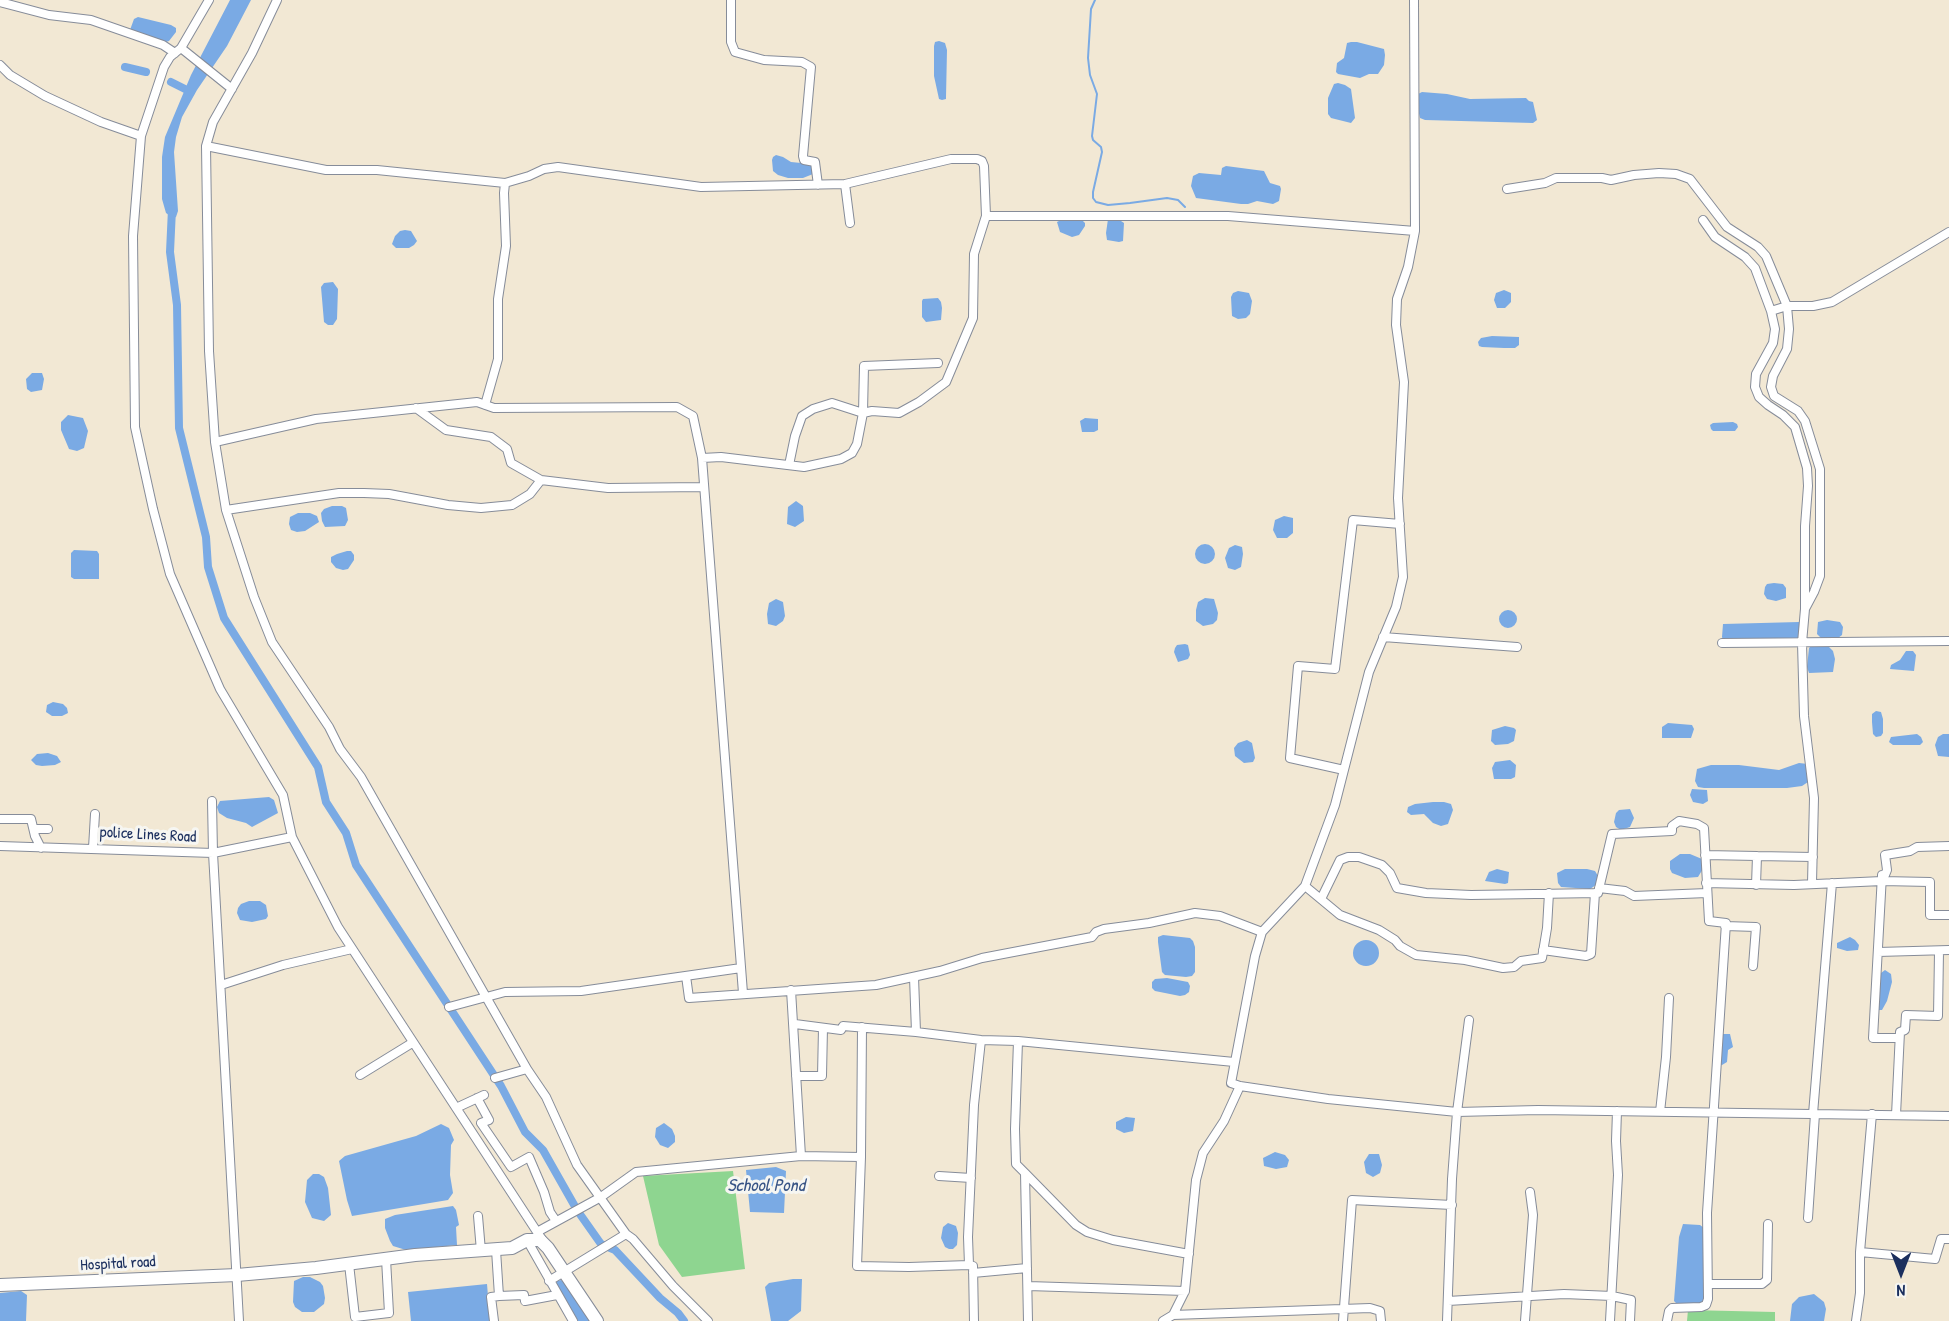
<!DOCTYPE html>
<html>
<head>
<meta charset="utf-8">
<style>
	body { margin:0 }
	#map { position:relative; width:1949px; height:1321px; overflow:hidden; background:#f2e8d4; font-family:"Patrick Hand",sans-serif }
	canvas { display:block }
	.north { position:absolute; left:1871px; top:1243px; width:60px; height:60px; -webkit-text-stroke:4px #f6f6f2; paint-order:stroke; rotate:180deg; font-size:16px; font-weight:700; line-height:24px; text-align:center; color:#1b2f5e }
	.north::after { content:''; display:block; margin:auto; width:21px; height:27px; background:#1b2f5e; clip-path:polygon(50% 0,100% 100%,50% 72%,0 100%) }
</style>
</head>
<body>
<div id="map">
<canvas width="1949" height="1321"></canvas>
<div class="north">N</div>
</div>
<script>
const context = document.querySelector('canvas').getContext('2d');
context.lineJoin = 'round';
function fillPath(path, color) { context.fillStyle = color; context.fill(path, 'evenodd'); }
const poly = rows => new Path2D(rows.map(r => 'M' + r).join(''));
function trace(path, color, width, dash) { context.strokeStyle = color; context.lineWidth = width; context.lineCap = dash ? 'butt' : 'round'; context.setLineDash(dash || []); context.stroke(path); }
function label(font, color, halo, rows, align = 'center') {
  context.font = font + ' "Patrick Hand",sans-serif'; context.lineWidth = 6; context.setLineDash([]); context.textBaseline = 'middle'; context.strokeStyle = halo; context.fillStyle = color; for (const [text, x, y, turn = 0] of rows) {
    context.save(); context.translate(x, y); context.rotate((+turn || 0) * Math.PI / 180); context.textAlign = isNaN(turn) ? turn : align; if (halo) context.strokeText(text, 0, 0); context.fillText(text, 0, 0); context.restore();
  }
}
fillPath(poly([
	[733,1171,745,1269,682,1277,659,1245,643,1176],
	[1688,1310,1775,1312,1775,1321,1687,1321]
]), '#8ed590');
fillPath(poly([
	[230,0,251,0,227,46,197,90,182,117,176,137,174,152,178,211,176,217,173,218,166,213,162,199,162,157,165,137,191,75],
	[138,17,171,25,176,28,176,32,169,41,163,43,130,30,134,19],
	[939,41,945,43,947,50,946,97,946,99,942,100,939,99,934,76,934,46,935,42],
	[1351,42,1357,42,1384,49,1385,55,1384,65,1378,74,1369,74,1360,78,1338,74,1336,72,1337,63,1344,58,1347,43],
	[1338,83,1345,85,1351,89,1355,118,1351,123,1331,118,1328,114,1328,98,1334,84],
	[1422,92,1447,94,1470,99,1526,98,1529,101,1533,102,1537,120,1533,123,1425,120,1420,118,1417,105,1418,94],
	[776,155,783,157,791,162,811,164,813,174,803,178,788,178,778,175,773,171,772,160,773,157],
	[1226,166,1264,171,1270,183,1280,186,1281,189,1279,201,1273,204,1257,201,1248,204,1241,204,1196,198,1191,186,1193,176,1199,173,1221,175,1222,168],
	[1071,219,1082,220,1085,223,1085,226,1079,235,1072,237,1060,232,1057,222,1061,220],
	[1108,219,1121,221,1124,223,1123,241,1119,242,1107,240,1106,233],
	[405,230,411,231,417,241,414,245,409,248,396,248,392,244,395,236,400,231],
	[333,282,338,289,337,319,333,325,328,325,324,322,321,287,324,283],
	[1504,290,1511,293,1511,302,1505,308,1497,308,1494,300,1496,293],
	[1238,291,1249,293,1252,301,1250,314,1246,318,1238,319,1232,316,1231,297,1233,293],
	[938,298,941,302,942,308,941,320,926,322,922,317,922,301,923,299],
	[1492,336,1519,337,1519,345,1515,348,1504,348,1482,347,1479,346,1478,342,1481,338],
	[32,373,42,373,44,379,42,390,31,392,27,389,26,379],
	[68,415,83,418,88,431,84,448,77,451,69,449,61,430,61,422],
	[1085,418,1098,419,1098,430,1094,432,1082,432,1080,421],
	[1733,422,1737,424,1738,427,1735,431,1713,431,1711,429,1710,425,1713,423],
	[796,501,803,506,804,521,795,527,787,524,788,507],
	[332,506,342,506,346,508,348,520,345,526,325,527,322,521,321,513,324,509],
	[298,513,310,513,317,516,319,522,305,531,297,532,291,530,289,524,290,517],
	[1284,516,1293,518,1293,533,1287,538,1277,538,1273,530,1275,520],
	'1195 554a10 10 0 1 1 20 0a10 10 0 1 1-20 0Z',
	[1235,545,1242,547,1243,554,1241,567,1235,570,1228,568,1225,558,1229,548],
	[74,550,97,551,99,554,99,579,74,579,71,577,71,553],
	[347,551,351,551,354,555,354,560,348,569,343,570,336,568,331,562,331,557,337,554],
	[1774,583,1783,584,1786,588,1786,598,1776,601,1767,599,1764,594,1765,587,1767,584],
	[1205,598,1214,599,1218,613,1217,620,1213,624,1203,626,1196,621,1196,610,1198,602],
	[776,599,783,602,785,616,783,621,776,626,768,624,767,614,769,603],
	'1499 619a9 9 0 1 1 18 0a9 9 0 1 1-18 0Z',
	[1827,620,1840,622,1843,627,1842,635,1838,638,1821,638,1817,634,1818,622],
	[1799,622,1799,639,1723,640,1722,637,1723,624],
	[1185,644,1188,645,1190,655,1188,659,1178,662,1174,652,1175,648,1177,645],
	[1820,644,1829,647,1833,651,1835,659,1833,672,1809,673,1807,667,1809,648,1812,645],
	[1906,651,1913,651,1916,655,1914,671,1890,669,1891,665,1900,660],
	[53,702,63,704,67,708,68,713,62,716,52,716,46,712,47,705],
	[1876,711,1881,712,1883,719,1883,733,1881,736,1876,737,1873,734,1872,722,1872,714],
	[1668,723,1692,725,1694,729,1691,738,1662,738,1662,727],
	[1505,726,1514,728,1516,730,1514,741,1508,744,1495,745,1491,741,1492,730],
	[1917,734,1921,737,1923,742,1920,745,1893,745,1889,742,1891,737],
	[1943,734,1949,734,1949,757,1938,756,1935,745,1938,737],
	[1247,740,1252,743,1255,758,1253,762,1244,763,1235,756,1234,748,1238,743],
	[48,753,57,756,61,762,55,765,42,766,36,765,31,760,37,754],
	[1510,760,1516,765,1515,777,1511,779,1494,779,1492,768,1495,762],
	[1799,763,1808,764,1808,782,1802,786,1787,788,1704,788,1698,787,1695,781,1697,769,1711,765,1739,765,1779,770],
	[1692,789,1707,790,1708,801,1703,804,1693,802,1690,795],
	[269,797,274,800,278,813,252,827,246,823,227,818,219,813,217,807,220,801],
	[1433,802,1444,802,1451,804,1453,810,1448,824,1441,826,1433,823,1424,814,1411,815,1407,812,1408,807,1415,804],
	[1630,809,1634,818,1630,827,1621,830,1616,827,1614,822,1616,813,1619,810],
	[1680,854,1690,854,1702,859,1704,867,1698,877,1685,878,1672,873,1670,869,1670,861],
	[1497,869,1509,872,1508,883,1505,884,1485,881,1489,872],
	[1565,869,1587,869,1595,871,1598,876,1596,885,1590,889,1561,887,1558,883,1557,873],
	[249,901,260,901,266,905,268,916,266,919,252,922,240,920,237,913,238,908,241,904],
	[1163,935,1190,938,1193,941,1195,947,1195,972,1192,976,1186,977,1165,975,1162,972,1158,942,1158,937],
	[1850,937,1855,940,1859,945,1858,950,1847,951,1837,948,1837,943],
	'1353 953a13 13 0 1 1 26 0a13 13 0 1 1-26 0Z',
	[1885,970,1891,974,1892,982,1887,1001,1882,1010,1878,1010,1880,978,1881,973],
	[1167,978,1188,982,1190,986,1189,992,1185,995,1180,996,1155,991,1152,988,1152,982,1155,979],
	[1720,1034,1730,1034,1733,1047,1728,1050,1727,1062,1722,1065,1718,1064],
	[1126,1117,1135,1118,1133,1131,1124,1133,1116,1129,1116,1122],
	[664,1123,672,1129,675,1136,675,1142,668,1148,660,1145,655,1137,656,1128],
	[441,1124,449,1128,454,1140,451,1145,450,1175,453,1193,448,1200,352,1216,347,1200,339,1161,345,1156,416,1136],
	[1275,1152,1285,1155,1289,1160,1287,1167,1276,1169,1264,1166,1263,1158],
	[1369,1154,1379,1154,1382,1165,1380,1173,1373,1177,1366,1173,1364,1162],
	[776,1167,786,1171,784,1213,750,1212,746,1170],
	[313,1174,319,1174,324,1177,328,1188,331,1215,324,1221,312,1218,305,1202,307,1180],
	[453,1206,456,1210,459,1225,456,1227,457,1245,406,1250,393,1246,390,1241,385,1228,385,1219,395,1215],
	[948,1223,956,1226,958,1233,957,1245,953,1249,949,1249,945,1247,941,1238,943,1227],
	[1683,1224,1700,1225,1704,1228,1705,1250,1704,1304,1677,1304,1674,1301,1679,1237],
	[303,1277,310,1277,320,1282,323,1286,325,1298,324,1304,314,1312,302,1312,295,1307,293,1302,294,1281],
	[793,1279,802,1279,801,1311,788,1321,771,1321,765,1287,769,1283],
	[561,1280,566,1283,592,1321,578,1321,557,1284,557,1281],
	[487,1284,490,1321,411,1321,408,1292],
	[21,1291,27,1295,26,1321,0,1321,0,1293],
	[1814,1294,1824,1302,1826,1309,1824,1321,1790,1321,1792,1304,1799,1297]
]), '#7aaae4');
trace(poly([
	[1095,0,1091,9,1088,58,1090,75,1097,94,1092,136,1093,140,1101,147,1102,152,1093,192,1093,198,1096,202,1108,205,1130,203,1167,198,1178,200,1185,207]
]), '#7aaae4', 2);
trace(poly([
	[125,67,146,72],
	[171,82,191,92],
	[172,209,170,252,177,305,179,428,206,537,208,567,224,618,318,767,326,802,346,833,356,865,501,1086,525,1132,543,1150,577,1210,601,1244,615,1250,660,1298,678,1313,684,1321]
]), '#7aaae4', 8);
const street = poly([
	[209,0,181,48,170,57,164,67,141,136,133,236,135,427,153,509,170,574,220,689,283,795,292,837,338,927,543,1241],
	[277,0,252,53,213,122,206,146,209,351,215,442,226,510,254,597,272,642,329,727,340,749,361,777,527,1069],
	[731,0,731,42,735,52,764,60,802,62,811,67,803,156,804,160,815,162,818,185],
	[1414,0,1415,231,1408,267,1397,299,1396,325,1404,382,1398,498,1403,577,1396,607,1369,672,1335,805,1305,886,1262,932,1255,956,1231,1083,1240,1086,1328,1099,1457,1112,1538,1110,1949,1116],
	[0,2,49,15,91,20,163,45,175,53],
	[181,48,232,89],
	[0,65,10,75,45,96,101,122,141,136],
	[206,146,326,170,377,170,505,183,529,176,544,169,558,167,701,187,845,184,951,159,977,159,982,161,984,166,986,216,974,254,973,318,946,382,919,402,899,413,872,411,863,413,857,444,852,453,841,459,804,467,721,457,702,458],
	[845,184,850,223],
	[1507,189,1545,183,1556,178,1602,178,1611,180,1634,175,1659,173,1676,174,1690,179,1727,227,1758,247,1766,256,1787,306,1789,329,1787,349,1773,376,1771,387,1774,396,1798,411,1805,421,1820,469,1820,576,1814,592,1805,609,1802,643,1804,716,1814,798,1812,883],
	[986,216,1228,216,1415,231],
	[1703,220,1715,237,1745,257,1755,268,1771,311,1775,329,1773,343,1756,374,1755,387,1759,397,1768,405,1783,415,1795,427,1807,468,1808,486,1805,526,1805,609],
	[1771,311,1787,306,1813,306,1832,302,1949,232],
	[485,405,498,359,498,299,506,246,504,193,505,183],
	[416,408,446,430,491,437,507,449,511,463,541,480,608,488,704,487],
	[215,442,316,419,477,402,494,408,677,407,693,416,702,458,743,993],
	[789,465,795,436,802,416,813,409,832,403,863,413,864,366,938,363],
	[226,510,339,493,364,493,389,494,448,505,481,508,512,505,530,494,541,480],
	[1383,637,1517,647],
	[1722,643,1949,641],
	[1344,770,1290,758,1298,666,1335,669,1353,520,1400,524],
	[212,801,213,853,239,1321],
	[0,819,31,819,35,836,41,848],
	[34,829,48,829],
	[0,846,213,853,292,837],
	[93,848,95,814],
	[1705,855,1757,856,1756,885],
	[1757,856,1813,857],
	[1706,883,1794,885,1882,881,1930,882,1930,915,1949,915],
	[1305,886,1340,915,1379,930,1395,940,1400,946,1416,955,1465,960,1503,968,1514,967,1521,961,1542,958,1547,928,1549,893],
	[1599,888,1625,891,1634,896,1707,893],
	[1321,899,1340,860,1348,857,1359,857,1382,865,1390,873,1397,888,1426,893,1471,895,1598,893,1612,834,1672,831,1672,826,1679,821,1697,824,1704,828,1709,921,1726,923,1707,1213,1708,1299,1706,1305,1701,1307,1672,1308,1669,1311,1667,1321],
	[1725,926,1756,927,1753,966],
	[1543,950,1586,956,1591,954,1595,893],
	[1878,952,1949,950],
	[686,976,689,998,876,985,940,971,982,958,1092,937,1096,932,1104,929,1149,923,1195,913,1220,916,1262,932],
	[914,977,916,1032],
	[221,985,283,965,352,949],
	[791,990,801,1156,861,1157],
	[449,1007,505,992,581,991,741,968],
	[795,1024,841,1030,843,1026,916,1032,981,1040,1018,1041,1234,1062],
	[862,1027,861,1157,857,1266,909,1267,969,1265,968,1237,974,1105,981,1040],
	[1899,1038,1873,1038,1882,875,1885,875,1887,870,1885,855,1910,851,1917,847,1949,846],
	[1018,1041,1015,1129,1016,1164,1025,1173,1028,1321],
	[360,1075,412,1043],
	[796,1076,822,1076,823,1028],
	[495,1078,527,1069,546,1097,577,1165,626,1234,549,1281],
	[477,1098,489,1120,481,1123,511,1167,529,1157,544,1192,550,1212,556,1221],
	[456,1108,484,1095],
	[1660,1112,1666,1057,1669,998],
	[1813,1114,1832,883],
	[1896,1115,1900,1032,1905,1030,1906,1015,1938,1016,1939,952],
	[1025,1173,1076,1225,1087,1232,1113,1240,1189,1254],
	[939,1176,971,1178],
	[478,1216,481,1251],
	[1808,1218,1815,1114],
	[537,1232,601,1197,636,1172,801,1156],
	[626,1234,633,1239,673,1286,708,1321],
	[527,1240,573,1321],
	[496,1250,499,1296,524,1295,525,1301,557,1295],
	[1860,1252,1935,1259,1941,1239,1949,1239],
	[349,1264,355,1317,389,1313,386,1259],
	[969,1265,973,1266,974,1321],
	[973,1273,1027,1268],
	[1708,1284,1762,1284,1767,1280,1768,1224],
	[1028,1286,1185,1291],
	[1448,1301,1564,1294,1612,1296,1631,1300,1630,1321],
	[1173,1315,1370,1308,1380,1311,1381,1321],
	[494,1321,491,1297,499,1296],
	[1163,1321,1173,1315,1185,1291,1196,1180,1203,1153,1224,1121,1240,1086],
	[1343,1321,1352,1200,1452,1205],
	[1447,1321,1452,1179,1457,1112,1469,1020],
	[1525,1321,1533,1215,1530,1192],
	[1610,1321,1618,1175,1616,1141,1617,1111],
	[1856,1321,1860,1293,1860,1252,1872,1114]
]);
const secondary = poly([
	[0,1285,237,1275,316,1268,415,1255,512,1248,527,1240,540,1240,548,1248,597,1321]
]);
trace(street, '#868c99', 10);
trace(secondary, '#868c99', 14);
trace(street, '#fff', 8);
trace(secondary, '#fff', 12);
label('16px', '#1b2f5e', '#f6f6f2', [
	["police Lines Road",148,835,3],
	["Hospital road",118,1264,-3]
]);
label('italic 18px', '#385486', '#f6f6f2', [
	["School Pond",766,1186]
]);
</script>
</body>
</html>
